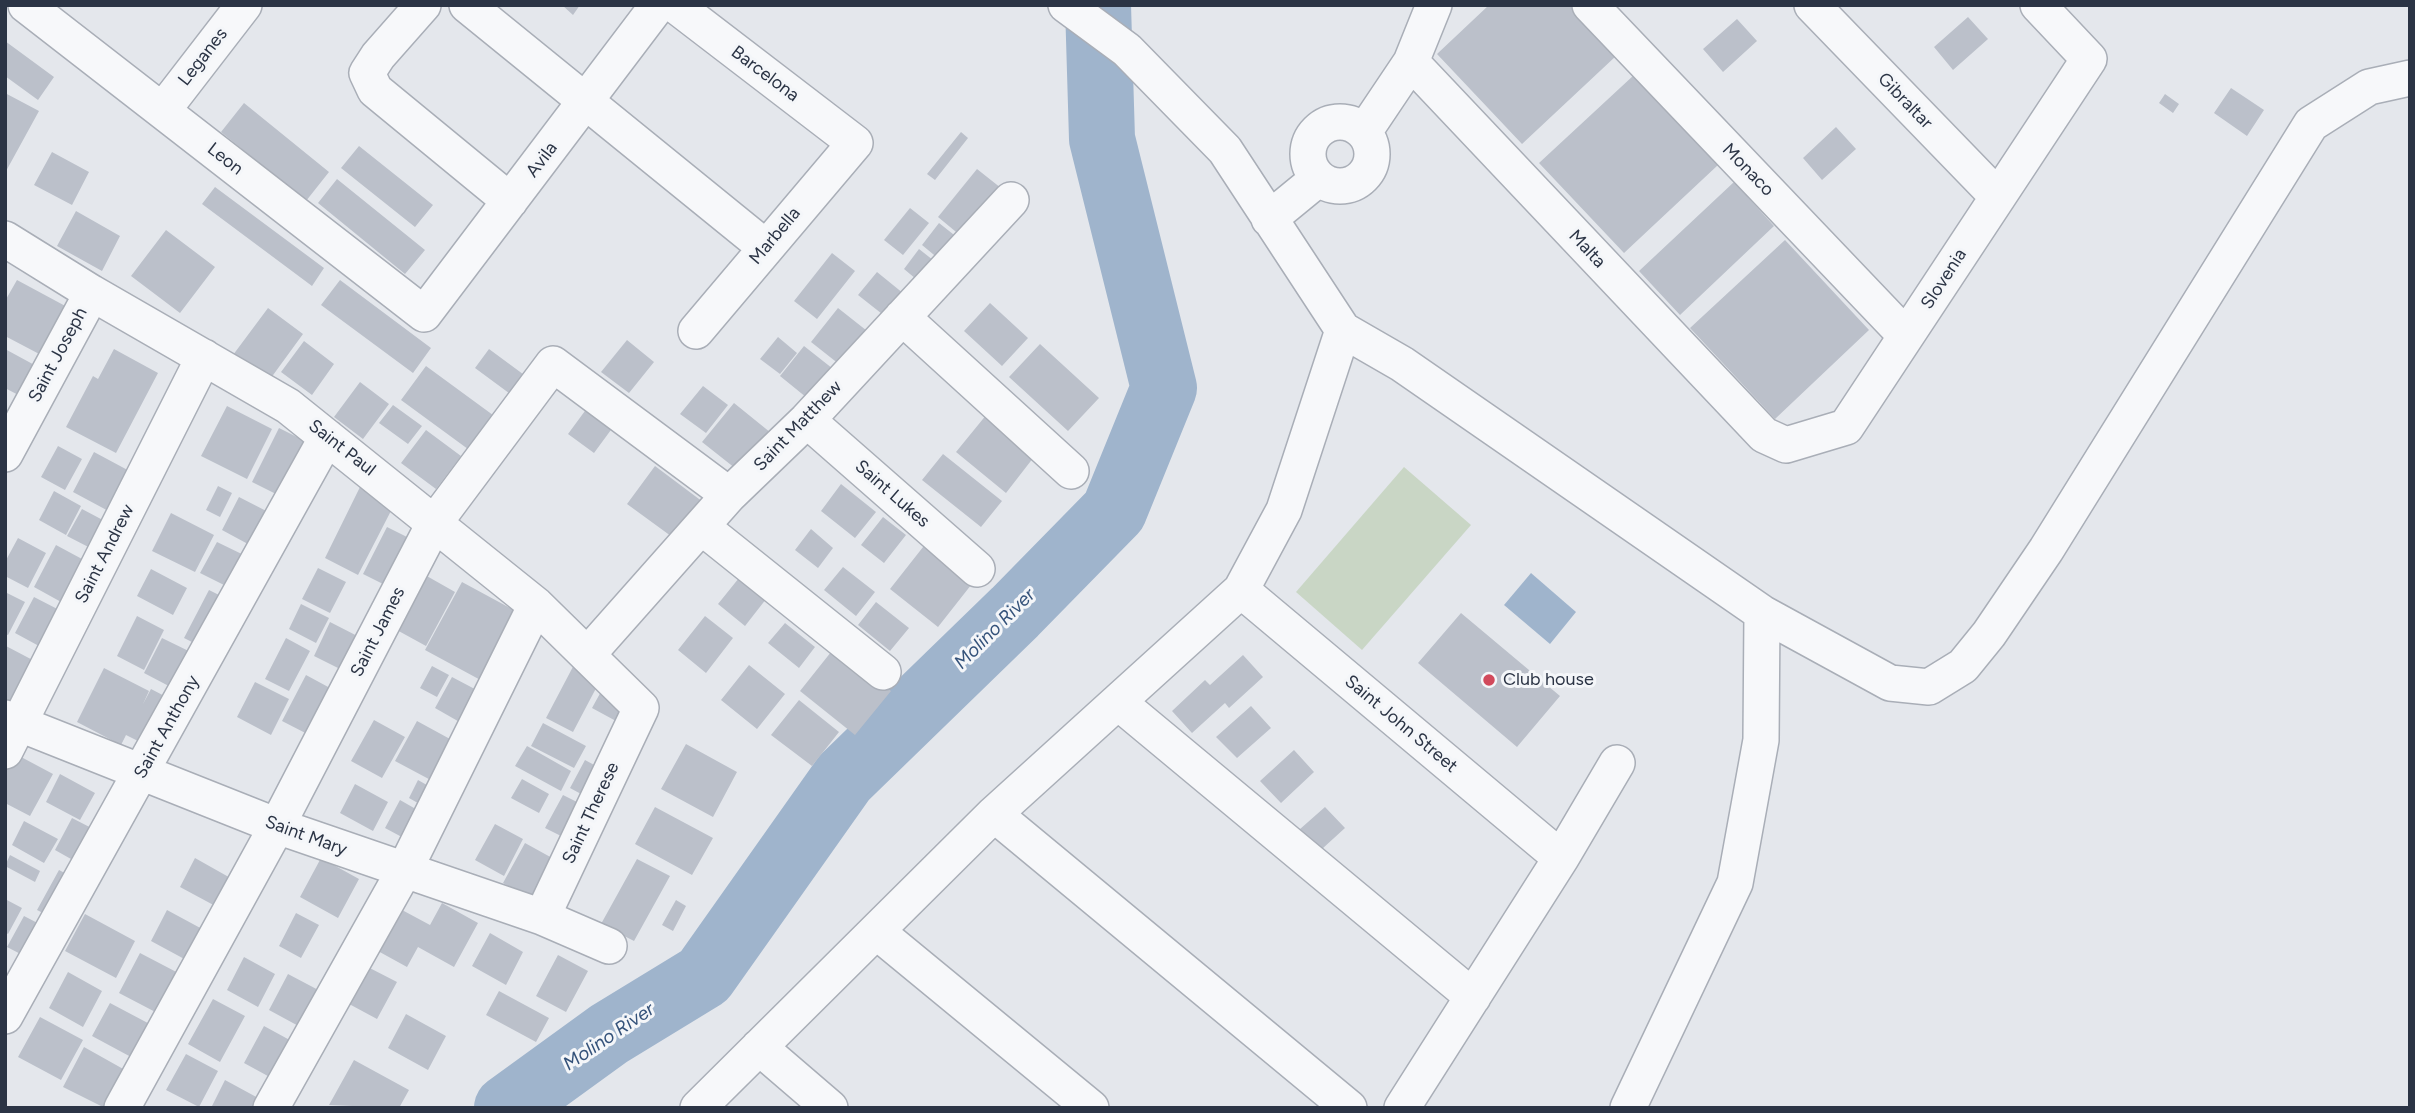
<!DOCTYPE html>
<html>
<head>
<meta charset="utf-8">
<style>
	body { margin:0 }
	#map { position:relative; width:2415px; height:1113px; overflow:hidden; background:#e4e7ec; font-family:Figtree,sans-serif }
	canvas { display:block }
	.frame { position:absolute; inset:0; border:7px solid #2b3445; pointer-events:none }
</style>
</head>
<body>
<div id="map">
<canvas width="2415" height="1113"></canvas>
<div class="frame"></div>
</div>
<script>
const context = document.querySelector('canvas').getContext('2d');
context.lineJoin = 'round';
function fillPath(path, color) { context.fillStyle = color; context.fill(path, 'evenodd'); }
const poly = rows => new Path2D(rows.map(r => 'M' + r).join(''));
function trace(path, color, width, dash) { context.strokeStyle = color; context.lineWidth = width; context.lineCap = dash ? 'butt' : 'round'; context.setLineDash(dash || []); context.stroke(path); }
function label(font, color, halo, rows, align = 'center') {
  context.font = font + ' Figtree,sans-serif'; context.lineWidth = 6; context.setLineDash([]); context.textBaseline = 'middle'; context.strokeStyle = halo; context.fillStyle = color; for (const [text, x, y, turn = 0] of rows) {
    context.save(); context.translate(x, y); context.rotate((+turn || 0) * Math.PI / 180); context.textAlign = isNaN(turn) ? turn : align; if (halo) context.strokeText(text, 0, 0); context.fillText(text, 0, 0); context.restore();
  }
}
fillPath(poly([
	[1404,467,1471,525,1362,650,1296,592]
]), '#c9d6c5');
fillPath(poly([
	[1531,573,1576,612,1550,644,1504,605]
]), '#9fb4cc');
trace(poly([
	[507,1108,609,1034,704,976,844,778,1015,612,1114,511,1164,388,1102,139,1098,5]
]), '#9fb4cc', 66);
fillPath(poly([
	[562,5,580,5,573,15],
	[1489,5,1569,5,1616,56,1522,144,1437,54],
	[1968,17,1988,39,1953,70,1934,47],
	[1737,19,1757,41,1723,72,1703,49],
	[5,41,54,77,38,100,5,76],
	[1634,75,1718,165,1624,253,1539,163],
	[2231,88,2264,110,2247,136,2214,113],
	[5,93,39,111,5,173],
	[2165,94,2179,104,2173,113,2159,103],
	[244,103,329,172,306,201,221,132],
	[1836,127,1856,149,1822,180,1803,158],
	[961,132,968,138,935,180,927,174],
	[359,146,433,205,415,227,341,168],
	[52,152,89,172,72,205,34,185],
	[977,169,1006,192,967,241,938,217],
	[337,179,425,250,405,274,318,203],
	[1734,182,1774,226,1680,315,1639,271],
	[215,187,324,268,312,286,202,204],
	[910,208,929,223,903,255,884,240],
	[76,211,120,236,102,271,57,246],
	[939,223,963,242,945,264,922,245],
	[166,230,215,267,180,313,131,276],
	[1785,240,1869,330,1775,419,1690,328],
	[919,249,938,264,922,284,904,269],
	[832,253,855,271,817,319,794,301],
	[877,272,909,298,891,321,858,295],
	[17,280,69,308,43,356,5,336,5,301],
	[340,280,431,348,413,373,321,305],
	[990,303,1028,338,1002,366,964,331],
	[268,308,303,334,268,382,233,355],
	[838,308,876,338,849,372,811,342],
	[778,337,797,353,780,374,760,359],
	[627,340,654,362,629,393,601,372],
	[304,341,334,364,312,395,281,372],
	[1040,344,1099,398,1068,431,1009,377],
	[804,346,842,376,817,406,780,376],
	[5,349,40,368,24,398,5,388],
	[114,349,158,373,116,453,66,427,93,376,98,379],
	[489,349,531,380,517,399,475,368],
	[426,366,497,418,472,452,401,400],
	[360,382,389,404,363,439,334,417],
	[703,386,728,405,706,433,680,414],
	[593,400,619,419,594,453,568,434],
	[734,403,776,437,745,476,702,442],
	[393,405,422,426,408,444,379,423],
	[227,406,272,429,247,479,201,456],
	[987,414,1037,453,1006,493,956,452],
	[279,428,317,447,290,501,252,482],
	[426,430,461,456,436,489,401,463],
	[58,446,82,459,65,490,41,477],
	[94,452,135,474,114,514,73,492],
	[943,454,1002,501,981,527,922,480],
	[655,466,703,502,675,539,627,504],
	[841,484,876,512,855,538,821,511],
	[218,486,232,493,220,517,206,510],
	[360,487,394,505,358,575,325,558],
	[54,491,81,506,66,535,39,520],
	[239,497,276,516,259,550,222,530],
	[82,509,116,527,102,554,67,536],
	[171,513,214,535,195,572,152,551],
	[883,517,906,535,884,563,861,545],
	[387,527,421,544,397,591,363,574],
	[811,529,833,548,818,568,795,550],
	[18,538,46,553,28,588,5,576,5,562],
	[217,542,250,558,234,590,200,573],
	[927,542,975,580,938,627,890,589],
	[56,545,95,566,72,608,34,587],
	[843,567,875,592,856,616,824,590],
	[318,568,346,582,330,613,302,599],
	[151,569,187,588,173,615,137,596],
	[743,573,770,594,745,626,718,604],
	[425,575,455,592,426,646,395,629],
	[462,582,523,615,486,683,425,650],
	[209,590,231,601,206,649,184,638],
	[5,592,25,602,8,635,5,634],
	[34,597,69,615,50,652,15,633],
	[876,602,909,628,890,651,858,625],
	[301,604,329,618,316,643,289,629],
	[1461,613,1560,696,1517,747,1418,663],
	[137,616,164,630,144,670,117,656],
	[705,616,733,638,706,673,678,650],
	[330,622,371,643,354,676,314,656],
	[785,623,815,647,799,668,768,643],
	[162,638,203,658,184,694,144,673],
	[286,638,310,651,289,691,265,679],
	[6,646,44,666,5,708,5,648],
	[835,647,891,691,855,735,800,691],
	[1243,655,1263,677,1229,708,1225,703,1192,733,1172,711,1205,680,1210,685],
	[576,661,603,675,573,732,546,718],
	[749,665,785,694,757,729,721,700],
	[432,666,449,675,437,697,420,688],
	[104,668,149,691,143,704,151,689,178,703,154,749,126,735,121,745,77,722],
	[306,675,343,695,319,740,282,721],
	[452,677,488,696,470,728,435,708],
	[255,682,289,699,271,735,237,717],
	[603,688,638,708,627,727,592,708],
	[799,700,839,732,812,766,771,735],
	[1251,706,1271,728,1237,758,1216,737],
	[374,720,405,737,382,778,351,761],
	[417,721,461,745,440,785,395,761],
	[543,723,586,746,574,768,531,746],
	[686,744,737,772,713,817,661,789],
	[527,746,571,771,561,791,515,766],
	[8,750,53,774,30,816,5,803,5,756],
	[1294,750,1314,772,1281,803,1260,781],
	[585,760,609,773,594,801,570,788],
	[60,774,95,793,80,820,46,802],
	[522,779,549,794,539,813,511,798],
	[418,780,441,793,432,811,409,798],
	[355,784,388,802,373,831,340,813],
	[563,795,581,804,563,837,545,828],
	[400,800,428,816,413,843,385,828],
	[655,807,713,838,692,875,635,844],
	[1325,807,1345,828,1311,859,1291,837],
	[72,818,105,835,87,868,55,850],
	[24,821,58,839,44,863,12,845],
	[495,824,523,839,504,876,475,860],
	[525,843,563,864,541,904,503,883],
	[10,855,40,871,35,882,5,866],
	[195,858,234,880,219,908,180,887],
	[321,858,359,879,338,918,300,897],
	[637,859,670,876,634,941,601,924],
	[59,870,76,879,55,919,37,910],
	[5,899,22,908,8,934,5,932],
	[676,900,686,906,673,931,662,925],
	[389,903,430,925,442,903,478,923,454,967,418,947,407,967,367,945],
	[167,910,204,930,188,961,151,941],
	[296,913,319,925,301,958,279,946],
	[85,914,135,941,116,978,65,951],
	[24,916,51,930,34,961,7,947],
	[490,933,523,952,506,985,472,966],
	[140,953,184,976,163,1016,119,993],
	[558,955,588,971,566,1012,536,996],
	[244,957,275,974,258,1007,227,990],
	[358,962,397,982,377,1019,338,998],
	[68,972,102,991,83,1027,49,1008],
	[288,974,324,993,304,1029,269,1010],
	[499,991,549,1018,536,1042,486,1015],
	[213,999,245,1016,220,1062,188,1044],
	[110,1003,161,1030,144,1064,92,1036],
	[406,1014,446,1036,428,1070,388,1048],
	[40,1017,83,1040,61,1080,18,1057],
	[264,1026,297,1044,277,1081,244,1063],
	[84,1047,125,1070,105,1108,63,1087],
	[186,1054,218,1071,199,1107,166,1090],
	[354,1060,409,1090,399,1108,329,1105],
	[225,1080,260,1099,255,1108,211,1108]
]), '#bbc0ca');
const minor = poly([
	[26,5,424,314,658,5],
	[423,5,378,56,367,73,375,90,510,201],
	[467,5,765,247],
	[675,5,855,143,696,331],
	[1066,5,1127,50,1225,150,1343,330,1402,364,1762,613,1890,683,1929,687,1963,666,1989,634,2046,550,2311,124,2369,87,2410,78],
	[1590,5,1906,336],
	[1812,5,1998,197],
	[1411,62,1764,435,1786,445,1846,427,2089,59,2038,5],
	[163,110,244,5],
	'1308 154a32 32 0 1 1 64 0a32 32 0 1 1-64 0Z',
	[1364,132,1411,62,1434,5],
	[1269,219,1319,178],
	[5,239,92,293,288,406,536,605,641,708,542,917],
	[902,317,1071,471],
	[807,420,977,569],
	[5,454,92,293],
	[703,528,883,672],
	[1241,590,1561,858],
	[588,654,729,495,807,420,1011,200],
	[1118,702,1473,997],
	[5,718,277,826,542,917,609,946],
	[5,751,204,357],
	[994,814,1349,1108],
	[876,931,1091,1108],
	[5,1016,327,437],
	[759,1047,830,1108],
	[122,1108,277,826,435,522,553,364,729,495],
	[271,1108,404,871,536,605],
	[698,1108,994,814,1241,590,1284,510,1343,330],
	[1402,1108,1561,858,1617,763],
	[1628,1108,1735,883,1761,740,1762,613]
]);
trace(minor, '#a9aeb7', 38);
trace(minor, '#f7f8fa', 35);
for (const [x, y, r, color] of [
	[1489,680,7,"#d1495b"]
]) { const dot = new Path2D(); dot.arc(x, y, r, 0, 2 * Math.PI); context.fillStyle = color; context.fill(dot); trace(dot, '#f4f6f9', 2.5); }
label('18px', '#2b3445', '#f4f6f9', [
	["Leganes",203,57,-52],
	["Barcelona",765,74,37],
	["Gibraltar",1905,101,46],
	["Leon",225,159,38],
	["Avila",542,160,-53],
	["Monaco",1748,170,46],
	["Marbella",775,236,-50],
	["Malta",1587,249,47],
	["Slovenia",1944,279,-57],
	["Saint Joseph",58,355,-62],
	["Saint Matthew",798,426,-46],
	["Saint Paul",342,448,38],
	["Saint Lukes",892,494,41],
	["Saint Andrew",105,554,-63],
	["Saint James",378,632,-63],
	["Saint John Street",1401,724,40],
	["Saint Anthony",167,727,-61],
	["Saint Therese",591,813,-65],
	["Saint Mary",306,836,20]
]);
label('18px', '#2b3445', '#f4f6f9', [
	["Club house",1503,680]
], 'left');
label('italic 19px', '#34527a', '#f4f6f9', [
	["Molino River",995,629,-45],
	["Molino River",609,1037,-34]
]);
</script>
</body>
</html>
